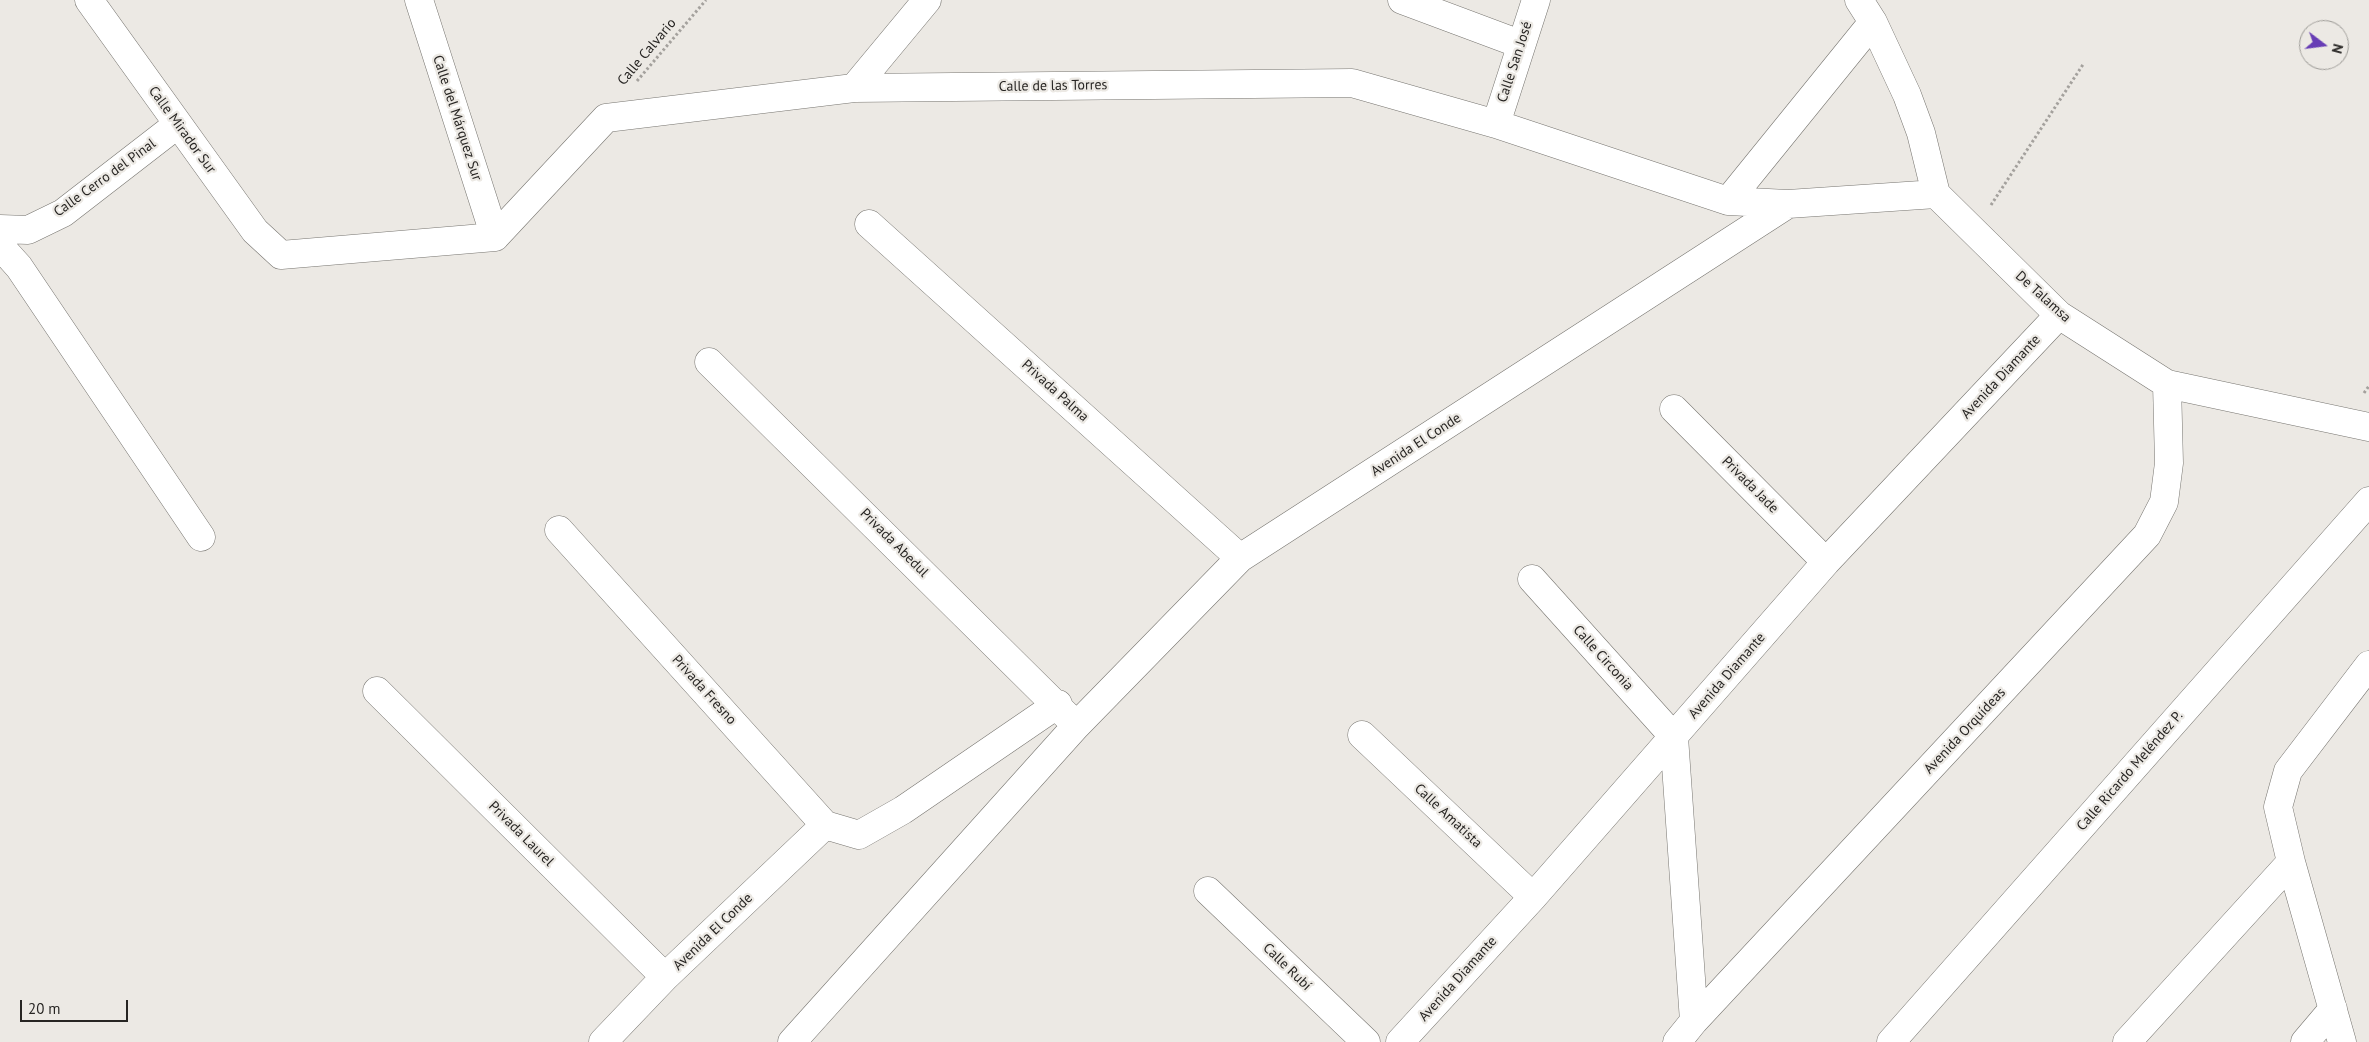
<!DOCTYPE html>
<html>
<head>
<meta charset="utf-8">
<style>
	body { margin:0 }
	#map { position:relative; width:2369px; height:1042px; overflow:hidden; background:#ece9e4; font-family:"PT Sans",sans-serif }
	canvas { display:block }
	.north { position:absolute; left:2299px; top:20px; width:50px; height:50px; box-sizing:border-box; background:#ece9e4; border:1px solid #9d9b97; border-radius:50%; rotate:105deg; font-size:14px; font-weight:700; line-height:20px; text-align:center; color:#272523 }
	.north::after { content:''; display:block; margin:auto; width:18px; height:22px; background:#673db5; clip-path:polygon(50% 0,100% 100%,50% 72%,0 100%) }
	.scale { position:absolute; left:20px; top:1000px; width:108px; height:22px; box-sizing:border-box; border:2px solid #272523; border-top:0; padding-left:6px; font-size:15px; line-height:18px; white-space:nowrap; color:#272523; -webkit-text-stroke:4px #ece9e4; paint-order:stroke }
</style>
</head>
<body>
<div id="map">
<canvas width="2369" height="1042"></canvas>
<div class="north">N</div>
<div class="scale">20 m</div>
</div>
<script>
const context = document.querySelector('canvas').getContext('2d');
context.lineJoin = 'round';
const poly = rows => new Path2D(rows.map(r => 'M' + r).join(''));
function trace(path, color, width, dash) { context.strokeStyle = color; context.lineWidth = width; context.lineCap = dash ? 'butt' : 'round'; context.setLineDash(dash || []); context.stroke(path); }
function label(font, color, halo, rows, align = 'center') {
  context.font = font + ' "PT Sans",sans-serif'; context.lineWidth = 4.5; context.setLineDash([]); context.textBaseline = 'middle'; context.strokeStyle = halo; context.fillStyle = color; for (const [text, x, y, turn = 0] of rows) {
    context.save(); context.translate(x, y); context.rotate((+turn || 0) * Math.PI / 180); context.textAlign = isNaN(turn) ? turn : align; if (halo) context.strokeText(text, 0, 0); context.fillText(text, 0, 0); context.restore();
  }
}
const minor = poly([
	[89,0,255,231,281,255,495,237,606,118,854,88,1352,83,1496,124,1728,201,1788,204,1936,194],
	[419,0,495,237],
	[1402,0,1520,44],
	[1859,0,1873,22,1907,95,1921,133,1936,194,2059,315,2167,384,2369,427],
	[854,88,927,0],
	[1496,124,1536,0],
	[1728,201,1873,22],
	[869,224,1240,558],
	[0,229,28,230,63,213,178,124],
	[0,246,19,267,201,537],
	[709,362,1069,718],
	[1674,409,1826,562],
	[559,530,825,825,859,835,903,810,1058,704],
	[1532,579,1674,737,1694,1021],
	[377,691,665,977],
	[1362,735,1533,897],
	[1208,891,1366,1042],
	[603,1042,665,977,825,825],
	[792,1042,1076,726,1240,558,1788,204],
	[1400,1042,1533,897,1826,562,2059,315],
	[1677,1042,1694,1021,2147,535,2164,502,2169,463,2167,384],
	[1891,1042,2369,501],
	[2127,1042,2291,862],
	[2305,1042,2333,1009],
	[2342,1042,2291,862,2278,807,2288,771,2369,665]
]);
trace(minor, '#777570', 29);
trace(poly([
	[637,81,706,0],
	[1991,205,2084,63],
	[2364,393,2369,386]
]), '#a4a19d', 3, [2.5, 2.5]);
trace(minor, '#fff', 28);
label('14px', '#272523', '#ece9e4', [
	["Calle Calvario",647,52,-50],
	["Calle San José",1515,62,-72],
	["Calle de las Torres",1053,86,-1],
	["Calle del Márquez Sur",457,118,72],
	["Calle Mirador Sur",182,130,54],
	["Calle Cerro del Pinal",105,178,-36],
	["De Talamsa",2043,297,42],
	["Avenida Diamante",2001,377,-47],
	["Privada Palma",1055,391,42],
	["Avenida El Conde",1416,445,-33],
	["Privada Jade",1750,485,45],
	["Privada Abedul",894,543,45],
	["Calle Circonia",1603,658,48],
	["Avenida Diamante",1727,676,-49],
	["Privada Fresno",704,690,48],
	["Avenida Orquídeas",1965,731,-47],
	["Calle Ricardo Meléndez P.",2130,771,-49],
	["Calle Amatista",1448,816,43],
	["Privada Laurel",521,834,45],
	["Avenida El Conde",713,932,-44],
	["Calle Rubí",1287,967,44],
	["Avenida Diamante",1458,979,-48]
]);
</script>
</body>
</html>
